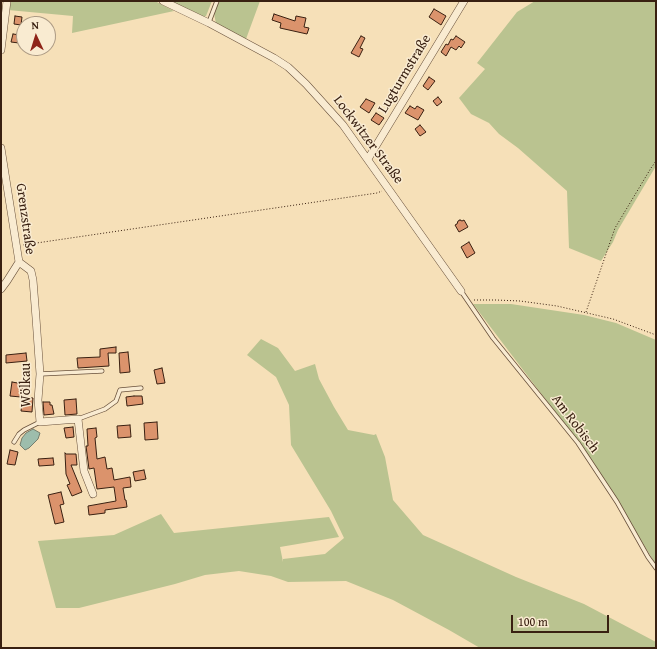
<!DOCTYPE html>
<html>
<head>
<meta charset="utf-8">
<style>
	body { margin:0 }
	#map { position:relative; width:657px; height:649px; overflow:hidden; background:#f6e0b8; font-family:"Gentium Book Plus",serif }
	canvas { display:block }
	.frame { position:absolute; inset:0; border:2px solid #392011; pointer-events:none }
	.north { position:absolute; left:16px; top:16px; width:40px; height:40px; box-sizing:border-box; background:#f9ebd1; border:1px solid #ac9a84; border-radius:50%; rotate:356deg; font-size:11px; font-weight:700; line-height:16px; text-align:center; color:#392011 }
	.north::after { content:''; display:block; margin:auto; width:14px; height:18px; background:#8f2418; clip-path:polygon(50% 0,100% 100%,50% 72%,0 100%) }
	.scale { position:absolute; left:511px; top:615px; width:98px; height:18px; box-sizing:border-box; border:2px solid #392011; border-top:0; padding-left:5px; font-size:12px; line-height:14px; white-space:nowrap; color:#392011; -webkit-text-stroke:3px #f9ebd1; paint-order:stroke }
</style>
</head>
<body>
<div id="map">
<canvas width="657" height="649"></canvas>
<div class="frame"></div>
<div class="north">N</div>
<div class="scale">100 m</div>
</div>
<script>
const context = document.querySelector('canvas').getContext('2d');
context.lineJoin = 'round';
function fillPath(path, color) { context.fillStyle = color; context.fill(path, 'evenodd'); }
const poly = rows => new Path2D(rows.map(r => 'M' + r).join(''));
function trace(path, color, width, dash) { context.strokeStyle = color; context.lineWidth = width; context.lineCap = dash ? 'butt' : 'round'; context.setLineDash(dash || []); context.stroke(path); }
function label(font, color, halo, rows, align = 'center') {
  context.font = font + ' "Gentium Book Plus",serif'; context.lineWidth = 3; context.setLineDash([]); context.textBaseline = 'middle'; context.strokeStyle = halo; context.fillStyle = color; for (const [text, x, y, turn = 0] of rows) {
    context.save(); context.translate(x, y); context.rotate((+turn || 0) * Math.PI / 180); context.textAlign = isNaN(turn) ? turn : align; if (halo) context.strokeText(text, 0, 0); context.fillText(text, 0, 0); context.restore();
  }
}
fillPath(poly([
	[11,1,155,1,174,11,72,33,73,16,8,10],
	[167,1,212,1,206,16,200,18],
	[219,1,260,1,246,39,216,24,214,13],
	[535,1,656,1,656,166,618,230,613,242,601,261,569,248,567,191,518,148,499,134,489,123,471,114,459,98,485,69,477,63,517,12],
	[473,304,511,304,584,315,616,323,656,340,656,565,593,462],
	[261,339,278,348,295,371,315,364,319,379,334,407,348,430,374,435,376,434,385,457,393,500,423,535,516,577,584,604,656,642,656,648,480,648,449,630,393,600,346,581,288,582,271,576,239,571,205,575,175,584,79,608,56,608,38,541,114,535,161,514,174,533,329,517,339,537,280,547,283,562,283,559,325,554,344,538,331,511,291,445,289,405,276,377,247,355]
]), '#bac390');
const water = poly([
	[33,429,40,433,38,439,29,448,25,450,20,445,22,438,26,433,33,429]
]);
fillPath(water, '#9dbdac');
trace(water, '#757e6e', 1);
const building = poly([
	[434,9,446,16,441,25,429,17,434,9],
	[274,14,295,21,296,16,306,18,304,27,309,28,307,34,280,28,281,23,272,20,274,14],
	[15,16,22,17,21,25,14,24,15,16],
	[13,34,20,35,19,43,11,42,13,34],
	[361,36,365,38,360,48,363,49,359,57,351,53,361,36],
	[456,36,465,42,461,48,459,46,456,50,451,47,446,56,441,52,446,44,448,45,451,39,453,40,456,36],
	[429,77,435,81,428,90,423,86,429,77],
	[438,97,442,102,437,106,433,101,438,97],
	[366,99,375,103,369,113,360,107,366,99],
	[410,106,415,109,417,106,424,110,418,120,405,113,410,106],
	[376,113,384,118,379,125,371,120,376,113],
	[420,125,426,132,420,136,415,129,420,125],
	[460,220,462,221,464,220,468,227,459,232,455,225,457,224,458,221,460,220],
	[469,242,475,253,467,258,461,247,469,242],
	[116,347,116,353,108,353,109,366,78,368,77,358,100,357,100,349,116,347],
	[128,352,130,372,120,373,119,353,128,352],
	[26,353,27,361,6,363,6,355,26,353],
	[162,368,165,383,157,384,154,370,162,368],
	[12,382,23,384,21,397,10,396,12,382],
	[134,396,142,396,143,404,127,406,126,397,134,396],
	[23,397,33,398,32,412,21,411,23,397],
	[76,399,77,414,65,415,64,400,76,399],
	[43,402,50,402,50,405,52,405,54,414,44,415,43,402],
	[157,422,158,439,145,440,144,423,157,422],
	[130,425,131,437,118,438,117,426,130,425],
	[73,427,74,437,66,438,64,428,73,427],
	[96,428,97,437,95,438,97,459,105,457,107,469,112,468,114,480,130,477,131,487,123,488,125,500,126,500,127,507,105,510,105,513,89,515,88,506,116,501,114,487,97,489,94,468,89,469,86,446,88,446,87,429,96,428],
	[10,450,18,452,15,465,7,464,10,450],
	[65,453,66,454,76,454,77,465,71,465,82,492,72,496,67,485,70,484,66,474,65,453],
	[53,458,54,465,39,466,38,459,53,458],
	[144,470,146,479,135,481,133,472,144,470],
	[61,492,64,504,60,505,64,522,55,524,48,495,61,492]
]);
fillPath(building, '#db936c');
trace(building, '#392011', 1);
const service = poly([
	[209,22,217,1],
	[461,291,493,338,578,443,617,502,648,557,656,568],
	[40,374,102,371],
	[78,419,105,409,116,401,120,390,141,388],
	[14,442,19,434,24,430,40,422]
]);
const minor = poly([
	[163,1,209,23,274,58,288,67,306,84,343,125,461,291],
	[1,50,7,1],
	[1,148,19,262,7,281,1,289],
	[368,159,464,1],
	[19,262,31,271,33,280,36,318,40,374,38,400,40,422,78,419,84,471,93,494]
]);
trace(service, '#68503b', 5);
trace(minor, '#68503b', 8);
trace(poly([
	[23,245,377,193,382,191],
	[474,300,496,300,520,301,557,306,613,319,656,335],
	[586,312,615,228,651,168,656,161]
]), '#392011', 1, [1, 2]);
trace(service, '#f9ebd1', 3.5);
trace(minor, '#f9ebd1', 7);
label('14px', '#392011', '#f9ebd1', [
	["Lugturmstraße",405,74,-59],
	["Lockwitzer Straße",368,140,53],
	["Grenzstraße",25,219,82],
	["Wölkau",26,385,-90],
	["Am Robisch",575,424,53]
]);
</script>
</body>
</html>
